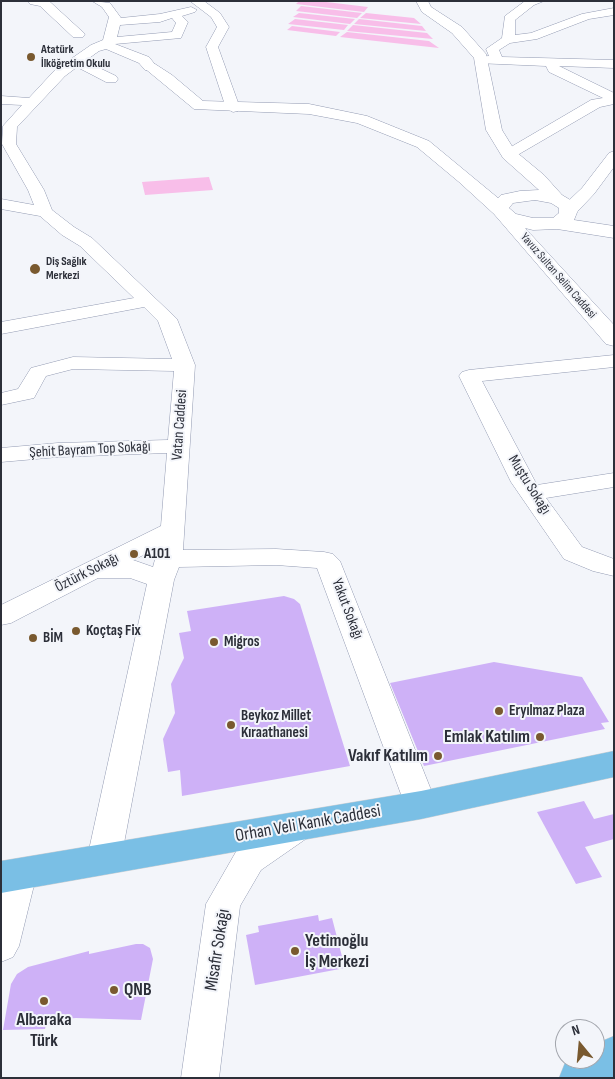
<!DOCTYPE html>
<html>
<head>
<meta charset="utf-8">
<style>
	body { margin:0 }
	#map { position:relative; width:615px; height:1079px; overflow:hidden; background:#f3f5fa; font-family:"Sofia Sans Condensed",sans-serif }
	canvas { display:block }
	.frame { position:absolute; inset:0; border:2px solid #2c2f39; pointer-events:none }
	.north { position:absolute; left:555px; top:1019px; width:50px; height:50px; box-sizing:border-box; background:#f3f5fa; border:1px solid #a3a6ad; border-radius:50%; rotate:343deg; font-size:14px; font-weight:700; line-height:20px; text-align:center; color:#2c2f39 }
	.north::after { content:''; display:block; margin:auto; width:18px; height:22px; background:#79592f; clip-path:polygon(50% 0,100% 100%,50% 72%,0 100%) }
</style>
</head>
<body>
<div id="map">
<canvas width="615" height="1079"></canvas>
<div class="frame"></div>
<div class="north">N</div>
</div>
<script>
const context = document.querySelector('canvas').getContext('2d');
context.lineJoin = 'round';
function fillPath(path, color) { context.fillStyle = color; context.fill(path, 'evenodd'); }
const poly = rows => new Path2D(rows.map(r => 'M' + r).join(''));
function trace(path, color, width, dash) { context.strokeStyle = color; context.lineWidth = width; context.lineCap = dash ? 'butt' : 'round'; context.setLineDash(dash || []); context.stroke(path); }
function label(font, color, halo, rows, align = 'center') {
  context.font = font + ' "Sofia Sans Condensed",sans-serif'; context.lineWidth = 4; context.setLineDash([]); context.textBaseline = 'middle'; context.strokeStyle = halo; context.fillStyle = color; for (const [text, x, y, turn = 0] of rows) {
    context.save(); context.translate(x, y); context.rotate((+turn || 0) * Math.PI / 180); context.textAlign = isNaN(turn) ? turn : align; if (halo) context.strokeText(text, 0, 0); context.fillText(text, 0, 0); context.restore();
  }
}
fillPath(poly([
	[299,1,318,1,368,7,364,12,296,4],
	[301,6,362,13,357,18,296,11],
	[299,13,355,19,350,24,293,17],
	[366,13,414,18,421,24,360,18],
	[295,19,348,25,344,30,288,24],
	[359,19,422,26,426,31,354,24],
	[353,25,427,33,433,39,347,31],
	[292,26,340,32,336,36,287,30],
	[347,32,429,41,439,48,340,37],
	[209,177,213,190,145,195,142,182]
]), '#f8bee9');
fillPath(poly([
	[284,596,294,599,300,604,350,766,182,796,180,770,168,772,163,739,175,713,171,684,184,658,179,633,191,631,187,611],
	[494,662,582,677,609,722,601,723,605,729,424,766,390,683],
	[584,801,594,819,614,814,614,839,585,847,602,877,576,884,537,812],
	[318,915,319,921,332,918,345,968,255,985,246,935,259,932,258,926],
	[136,944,143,944,150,948,153,959,141,1020,76,1018,47,1020,45,1029,3,1030,11,984,17,974,28,967,89,951,89,954]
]), '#ceb1f7');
const minor = poly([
	[92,1,110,3,121,18,160,14,191,7,197,10,195,12,182,16,188,22,181,38,115,44,149,57,157,67,155,70,145,70,139,63,106,49,99,51,85,61,116,76,118,79,116,82,106,82,77,67,65,76,17,127,16,144,44,190,52,210,74,227,92,238,177,319,195,365,183,550,276,549,324,552,333,554,340,561,437,805,432,814,421,818,410,814,405,805,317,568,276,565,179,567,174,580,121,859,116,869,104,873,92,869,87,859,147,584,130,578,98,578,11,623,1,625,1,605,161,526,167,453,58,457,1,462,1,448,58,443,168,440,174,371,73,369,46,376,34,398,1,405,1,393,18,389,31,368,73,357,172,359,158,321,144,307,1,334,1,322,134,298,80,246,62,235,40,216,1,209,1,199,34,205,28,190,2,144,3,126,22,105,1,104,1,96,29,98,55,70,91,45,103,40,109,17,102,7,92,1],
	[172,18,176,23,172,32,117,37,120,25,160,22,172,18],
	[158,548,153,567,133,560,158,548],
	[190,1,204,1,220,13,229,27,218,47,240,108,238,111,233,112,226,108,206,47,217,27,211,17,190,1],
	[525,1,544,1,534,5,515,20,515,35,531,33,582,14,614,8,614,15,589,19,537,39,510,43,499,50,502,57,614,60,614,68,559,66,614,93,614,104,600,107,514,157,509,159,504,157,501,154,504,151,591,100,603,98,549,72,546,66,476,63,475,60,476,57,489,56,486,49,502,38,505,16,525,1],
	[614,151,614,167,594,194,575,214,563,214,561,210,563,206,582,188,609,153,614,151],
	[614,355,614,367,482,381,537,485,614,473,614,487,546,498,582,547,614,559,614,576,593,571,564,559,511,482,459,376,462,372,469,370,614,355],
	[299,814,310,818,315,827,310,836,261,870,240,906,219,1078,181,1078,206,904,237,850,288,818,299,814],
	[20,859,32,863,37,873,19,946,13,957,1,962,1,880,8,863,20,859]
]);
const tertiary = poly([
	[28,1,49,1,85,34,83,37,73,37,40,6,30,4,28,1],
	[416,1,428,1,431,7,462,27,486,54,502,130,515,151,544,175,562,195,572,201,578,210,574,220,614,226,614,238,557,229,533,230,525,228,614,325,614,346,606,344,494,214,459,182,417,147,357,123,309,114,194,109,143,67,145,64,155,64,172,75,203,101,309,104,367,116,429,141,498,198,501,195,520,191,539,190,503,158,486,130,474,58,452,33,422,12,416,1],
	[535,200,551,203,559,208,559,213,553,218,533,218,516,214,509,208,513,203,535,200]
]);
const primary = poly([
	[614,751,614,777,421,819,1,893,1,861,421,791,614,751],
	[614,1036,614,1078,559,1078,565,1063,571,1059,595,1059,595,1044,614,1036]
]);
trace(minor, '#929ab2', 1);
trace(tertiary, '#929ab2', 1);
trace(primary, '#d1d1d3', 1);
fillPath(minor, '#fff');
fillPath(tertiary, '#fff');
fillPath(primary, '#7abfe5');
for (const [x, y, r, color] of [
	[31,57,5,"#79592f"],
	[35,269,6,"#79592f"],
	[134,554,5,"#79592f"],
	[76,631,5,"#79592f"],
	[33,638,5,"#79592f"],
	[214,642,5,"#79592f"],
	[499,711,5,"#79592f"],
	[231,725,5,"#79592f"],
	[540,737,5,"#79592f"],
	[438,756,5,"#79592f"],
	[295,951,5,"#79592f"],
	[114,990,5,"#79592f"],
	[44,1001,5,"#79592f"]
]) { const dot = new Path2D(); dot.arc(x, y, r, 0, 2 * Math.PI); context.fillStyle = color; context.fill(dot); trace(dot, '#f3f5fa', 2); }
label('bold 12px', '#2c2f39', '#f3f5fa', [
	["Atatürk",41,50],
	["İlköğretim Okulu",41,64],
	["Diş Sağlık",46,262],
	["Merkezi",46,276]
], 'left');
label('12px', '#2c2f39', '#f3f5fa', [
	["Yavuz Sultan Selim Caddesi",558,276,49]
]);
label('15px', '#2c2f39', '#f3f5fa', [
	["Vatan Caddesi",180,425,-86],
	["Şehit Bayram Top Sokağı",90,450,-3],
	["Muştu Sokağı",529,485,58],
	["Öztürk Sokağı",87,573,-27],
	["Yakut Sokağı",347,609,69]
]);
label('bold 15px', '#2c2f39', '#f3f5fa', [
	["A101",144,554],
	["Koçtaş Fix",86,631],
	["BİM",43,638],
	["Migros",224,642],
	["Eryılmaz Plaza",509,711],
	["Beykoz Millet",241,716],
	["Kıraathanesi",241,733]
], 'left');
label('bold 18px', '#2c2f39', '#f3f5fa', [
	["Emlak Katılım",530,737],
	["Vakıf Katılım",428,756],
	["Yetimoğlu",305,941,"left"],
	["İş Merkezi",305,962,"left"],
	["QNB",124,990,"left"],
	["Albaraka",44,1020,"center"],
	["Türk",44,1041,"center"]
], 'right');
label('18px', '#2c2f39', '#f3f5fa', [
	["Orhan Veli Kanık Caddesi",308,824,-10],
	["Misafir Sokağı",218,950,-81]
]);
</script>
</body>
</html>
